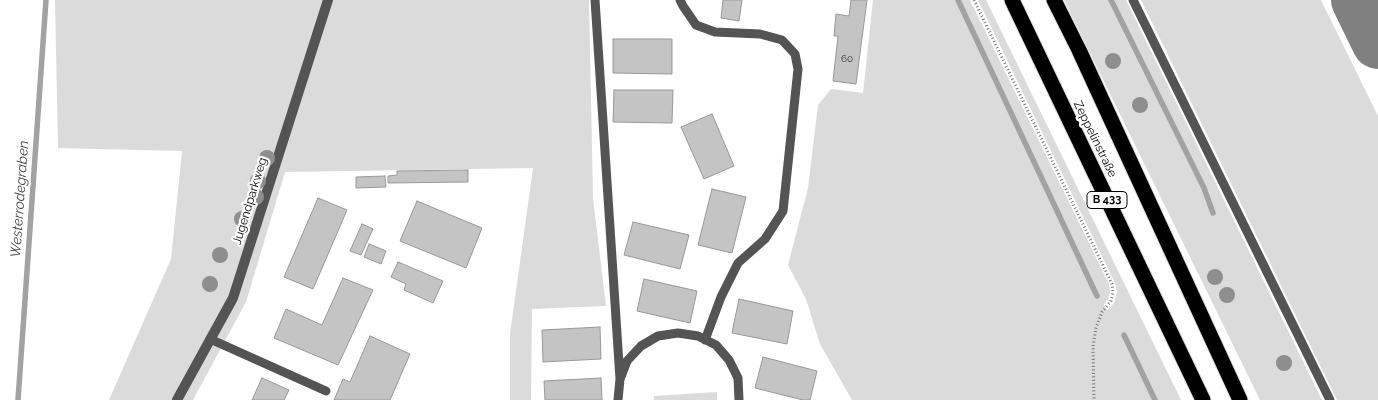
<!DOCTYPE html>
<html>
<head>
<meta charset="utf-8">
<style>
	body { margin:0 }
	canvas { display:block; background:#fff }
</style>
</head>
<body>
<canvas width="1378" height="400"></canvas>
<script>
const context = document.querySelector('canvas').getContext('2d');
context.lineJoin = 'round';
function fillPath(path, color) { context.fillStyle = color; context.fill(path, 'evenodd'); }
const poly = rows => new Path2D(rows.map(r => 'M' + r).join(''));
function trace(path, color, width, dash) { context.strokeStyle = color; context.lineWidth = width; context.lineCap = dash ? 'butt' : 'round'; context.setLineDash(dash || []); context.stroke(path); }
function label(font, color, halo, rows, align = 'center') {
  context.font = font + ' Raleway,sans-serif'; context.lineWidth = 4.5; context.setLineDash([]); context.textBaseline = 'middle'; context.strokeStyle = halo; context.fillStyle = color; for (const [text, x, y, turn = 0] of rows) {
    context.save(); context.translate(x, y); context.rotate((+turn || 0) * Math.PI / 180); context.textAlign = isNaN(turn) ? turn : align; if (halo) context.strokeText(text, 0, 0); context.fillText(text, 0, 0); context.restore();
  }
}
fillPath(poly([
	[55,0,589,0,593,198,606,306,532,309,531,400,510,400,510,334,533,168,285,172,246,302,193,400,109,400,171,259,182,151,58,148],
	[873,0,970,0,1109,284,1110,292,1108,299,1104,305,1107,310,1114,303,1117,292,1115,283,978,0,986,0,1181,400,852,400,820,344,806,299,788,265,808,188,818,105,831,89,863,93],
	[1064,0,1126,0,1322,400,1260,400],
	[1141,0,1321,0,1378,116,1378,400,1337,400],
	[717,392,717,400,654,400,654,396]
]), '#dbdbdb');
trace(poly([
	[958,0,1097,296],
	[1111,0,1204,188,1213,213],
	[1124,335,1155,400],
	[18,400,46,0]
]), '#a2a2a2', 5.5);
trace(poly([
	[1357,0,1378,43]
]), '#808080', 52);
const building = poly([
	[723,0,742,0,739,21,721,18,723,0],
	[851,0,867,0,856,84,833,81,838,36,834,36,836,14,849,16,851,0],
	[613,39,672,39,672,74,613,73,613,39],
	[614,90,673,90,672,123,613,122,614,90],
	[712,114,734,166,704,179,681,127,712,114],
	[468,170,468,182,388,183,388,176,397,175,397,171,468,170],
	[385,176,386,187,356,188,356,177,385,176],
	[712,189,746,197,732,253,698,245,712,189],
	[318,198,347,210,313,289,284,277,318,198],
	[417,201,482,228,466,268,400,241,417,201],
	[633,222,689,235,680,269,624,255,633,222],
	[362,224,373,229,361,255,350,251,362,224],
	[369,244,386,251,381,264,364,257,369,244],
	[398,262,443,281,433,303,404,290,406,284,391,277,398,262],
	[343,278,373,290,338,365,274,338,286,309,322,325,343,278],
	[644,279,697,291,690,323,637,311,644,279],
	[739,299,793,311,787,344,732,333,739,299],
	[600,327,601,359,543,362,542,330,600,327],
	[370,336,410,354,390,400,334,400,343,379,350,382,370,336],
	[763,357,817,371,810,400,803,400,755,388,763,357],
	[262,378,289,390,284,400,252,400,262,378],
	[601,378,602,400,545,400,544,381,601,378]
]);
fillPath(building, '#c4c4c4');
trace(building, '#989898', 1);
const highway = poly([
	[1012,0,1203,400],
	[1054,0,1079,50,1240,400]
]);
trace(highway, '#dbdbdb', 17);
trace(poly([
	[974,0,1112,284,1113,293,1111,301,1102,312,1096,328,1093,346,1094,400]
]), '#767676', 3, [1, 2.5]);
trace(poly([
	[595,0,620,379],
	[680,0,683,6,696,25,715,32,760,34,782,40,795,54,798,69,783,211,765,239,738,263,721,297,705,340],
	[1133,0,1330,400],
	[210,339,326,391],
	[618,400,620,379,627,361,641,346,658,336,678,333,698,336,716,345,729,360,738,378,739,400]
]), '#545454', 9);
trace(poly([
	[177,400,233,298,328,0]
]), '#545454', 10);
trace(highway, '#000', 15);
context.fillStyle = '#8e8e8e';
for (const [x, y] of [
	[1113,61],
	[1140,105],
	[267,158],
	[258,181],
	[256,197],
	[242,219],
	[220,255],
	[1215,277],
	[210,284],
	[1227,295],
	[1284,363]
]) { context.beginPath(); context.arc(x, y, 8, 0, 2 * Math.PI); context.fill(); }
label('10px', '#313131', null, [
	["60",847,59]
]);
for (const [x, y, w] of [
	[1107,200,40]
]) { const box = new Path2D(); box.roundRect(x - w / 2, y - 8.5, w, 17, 4); context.fillStyle = '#fff'; context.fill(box); trace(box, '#000', 1); }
label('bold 11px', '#000', null, [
	["B 433",1107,200]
]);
label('12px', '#000', '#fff', [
	["Zeppelinstraße",1095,139,64],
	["Jugendparkweg",250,201,-73]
]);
label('italic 14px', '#434343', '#fff', [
	["Westerrodegraben",20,199,-86]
]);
</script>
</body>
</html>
